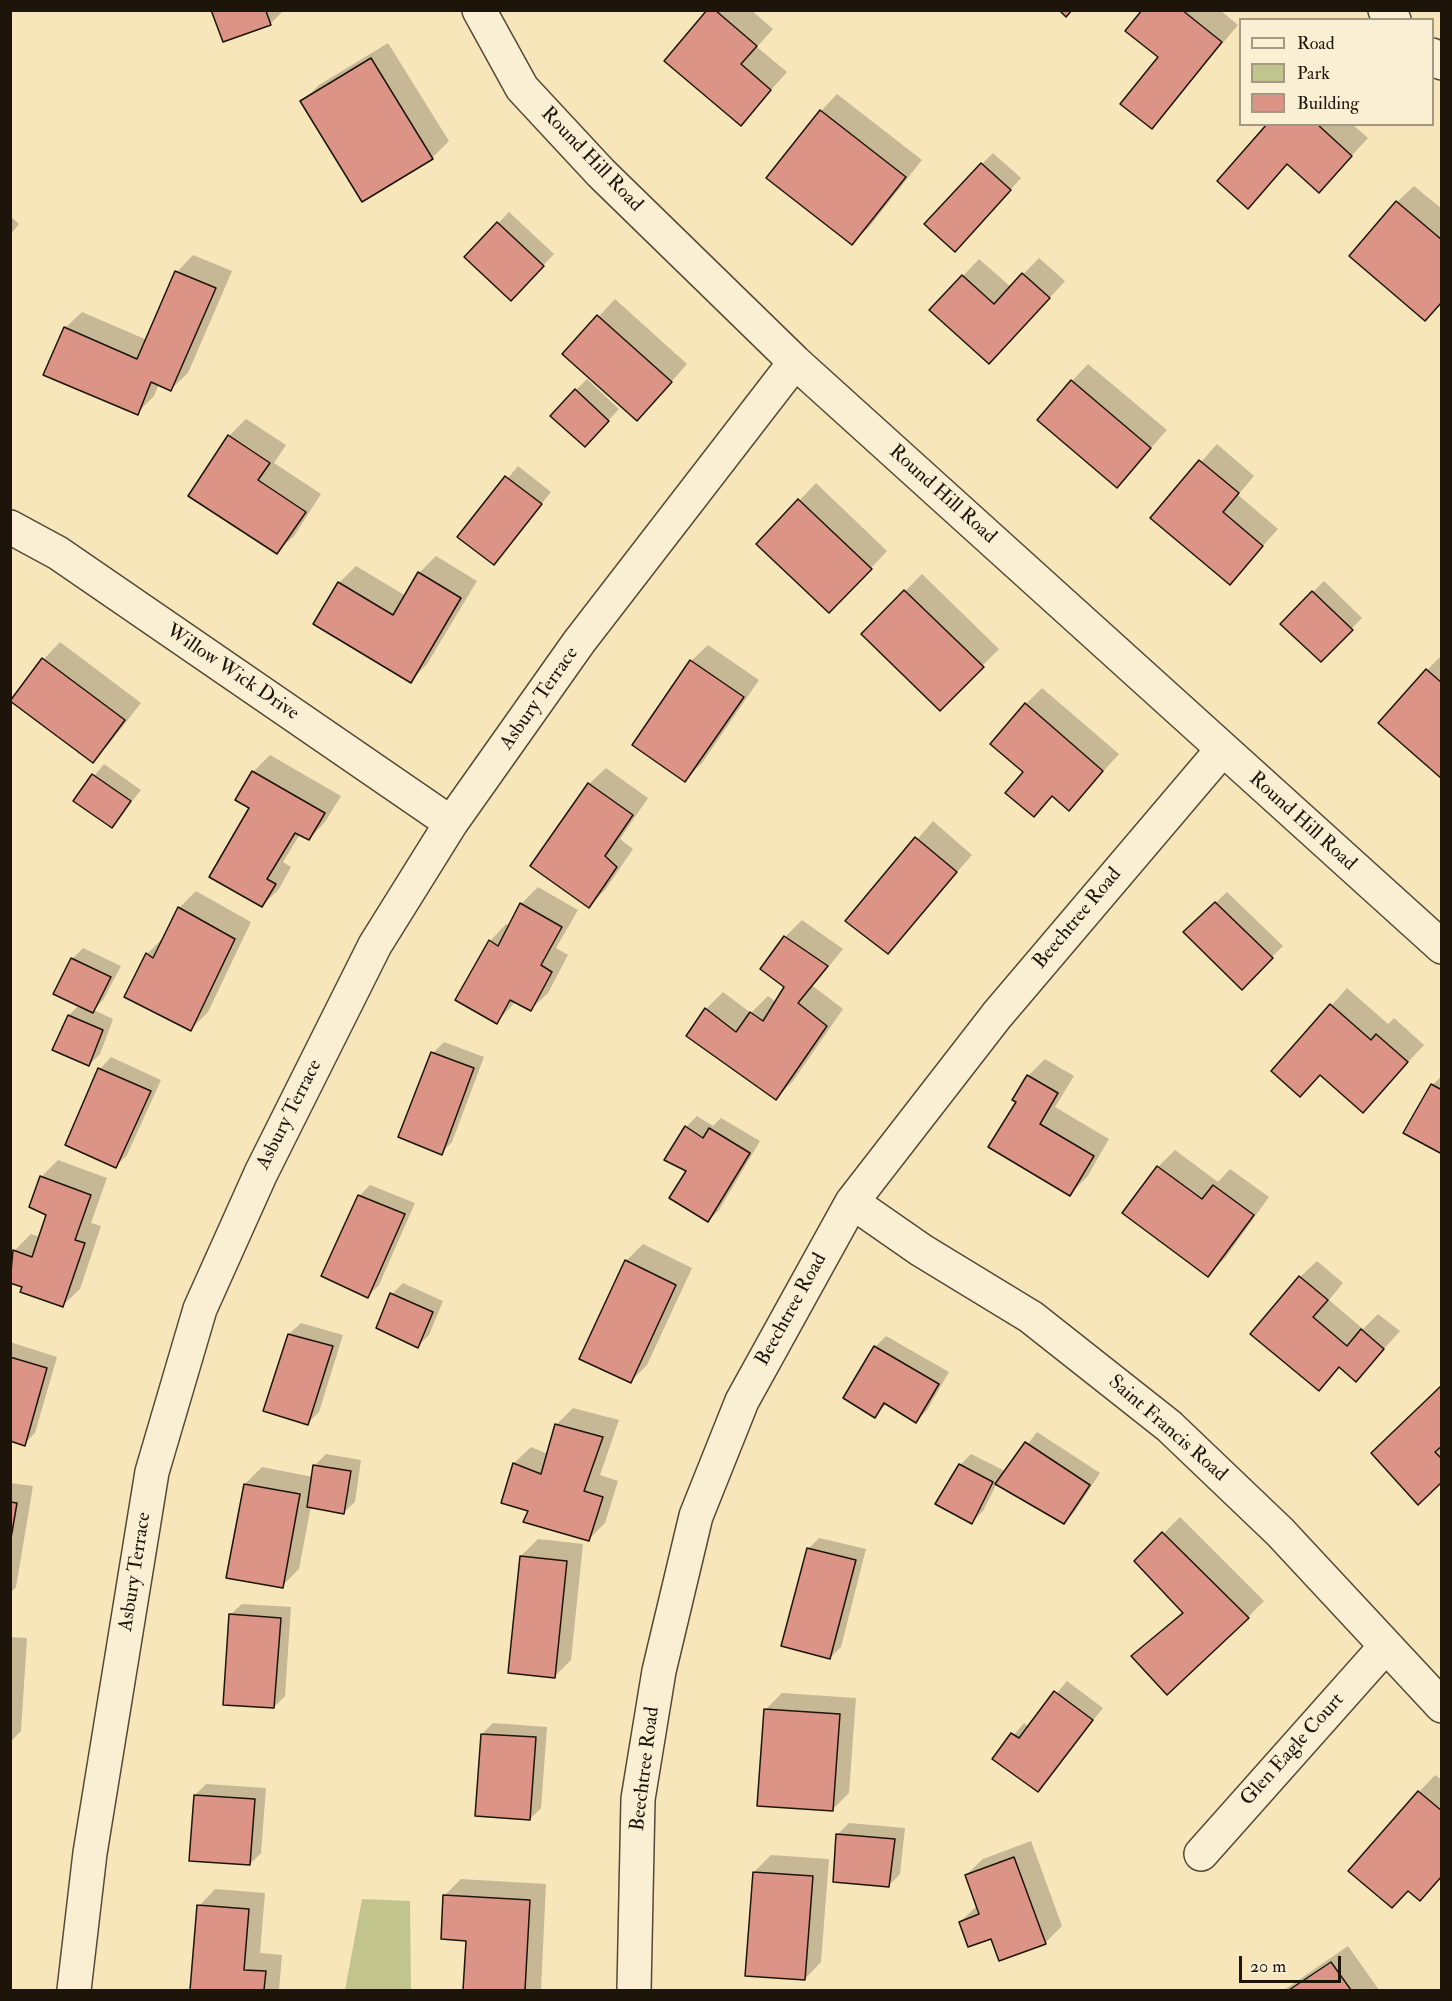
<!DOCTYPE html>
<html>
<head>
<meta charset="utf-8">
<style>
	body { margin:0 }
	#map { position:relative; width:1452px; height:2001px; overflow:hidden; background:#f8e6bb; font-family:"IM FELL Double Pica",serif }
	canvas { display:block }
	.frame { position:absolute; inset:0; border:12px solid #1d150a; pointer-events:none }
	.legend { position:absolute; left:1239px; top:18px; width:195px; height:108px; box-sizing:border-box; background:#faefd3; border:2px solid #a29883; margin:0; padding:8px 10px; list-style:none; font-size:18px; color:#1d150a }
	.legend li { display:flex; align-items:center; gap:12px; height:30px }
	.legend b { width:30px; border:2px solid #a29883 }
	.scale { position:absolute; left:1239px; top:1956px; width:102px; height:27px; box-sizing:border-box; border:3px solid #1d150a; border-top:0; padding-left:8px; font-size:18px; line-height:21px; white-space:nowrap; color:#1d150a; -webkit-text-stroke:4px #faefd3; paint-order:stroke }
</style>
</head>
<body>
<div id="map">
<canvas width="1452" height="2001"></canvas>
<div class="frame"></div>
<ul class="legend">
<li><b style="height:8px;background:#faefd3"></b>Road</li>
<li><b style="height:16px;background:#c1c48d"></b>Park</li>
<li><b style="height:16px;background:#dc9487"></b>Building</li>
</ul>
<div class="scale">20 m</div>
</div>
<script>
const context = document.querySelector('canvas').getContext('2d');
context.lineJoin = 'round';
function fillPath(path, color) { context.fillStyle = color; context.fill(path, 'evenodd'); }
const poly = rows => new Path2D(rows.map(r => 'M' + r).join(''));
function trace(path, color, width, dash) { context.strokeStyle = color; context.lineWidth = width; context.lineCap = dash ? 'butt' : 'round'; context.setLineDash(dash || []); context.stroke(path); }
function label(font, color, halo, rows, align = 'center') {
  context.font = font + ' "IM FELL Double Pica",serif'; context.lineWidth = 5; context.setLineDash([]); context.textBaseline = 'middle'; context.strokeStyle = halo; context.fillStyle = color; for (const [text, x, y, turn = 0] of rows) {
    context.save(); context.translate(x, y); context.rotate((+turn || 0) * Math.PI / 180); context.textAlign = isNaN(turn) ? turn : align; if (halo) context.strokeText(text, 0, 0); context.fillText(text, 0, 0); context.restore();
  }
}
fillPath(poly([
	[362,1899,410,1901,411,1990,345,1990]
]), '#c1c48d');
fillPath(poly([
	[213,10,284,10,270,24],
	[709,10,751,10,773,29,757,47,787,72,741,124],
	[1144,10,1220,10,1238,25,1152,127,1160,57],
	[388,43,449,141,432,158,363,200,302,102,319,85],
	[837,94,922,160,869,227,852,243,821,111],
	[1269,124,1352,124,1368,138,1335,174],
	[993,153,1021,178,966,239,982,164],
	[1414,186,1442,209,1442,302,1397,202],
	[509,212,554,254,522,288,466,257],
	[10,216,19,224,10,235],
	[193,255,232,271,188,373,171,389,159,384,154,396,137,413,65,328,82,312,147,340,177,272],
	[1039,258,1065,281,1006,346,931,310,979,259,1011,287],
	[615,299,687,364,653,403,564,354],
	[1088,364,1167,430,1117,486,1072,381],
	[587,379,619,409,596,434,576,390],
	[246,419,286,445,274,463,321,494,294,536,277,552,229,436],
	[1217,444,1254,476,1238,495,1278,529,1230,583,1152,518],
	[518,466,551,492,494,564,459,537],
	[816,483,887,551,846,595,758,544],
	[436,556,477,581,427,664,411,681,339,583,356,566,406,596,419,573],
	[922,574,999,649,940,708,863,634],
	[1324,581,1362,618,1321,660,1313,592],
	[60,642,141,703,109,744,92,761,12,700,44,659],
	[708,645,759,680,702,763,685,780,691,661],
	[1442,655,1442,777,1427,670],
	[1042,688,1119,754,1069,809,1053,795,1034,815,1025,772,1026,704],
	[270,755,341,796,325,822,309,839,300,834,283,862,291,867,279,889,262,906,252,807,253,772],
	[104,764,141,790,112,826,75,800],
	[606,768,648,798,620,839,633,849,605,890,589,906,589,784],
	[933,821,972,855,887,952,847,921],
	[538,887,578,910,556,948,568,955,548,993,531,1009,516,1001,497,1022,490,941,506,924,510,926,521,904],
	[196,891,251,922,208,1012,191,1029,147,954,164,937,179,908],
	[1227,892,1283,946,1242,987,1196,921],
	[802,920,843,949,813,986,843,1009,793,1081,776,1098,688,1035,706,1009,723,992,751,1013,768,996,776,1002,786,987,785,937],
	[83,948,121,966,103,1000,94,1010,113,1019,100,1054,89,1065,54,1049,69,1015,79,1005,72,959],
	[1347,988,1388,1024,1394,1018,1424,1045,1363,1111,1321,1074,1273,1071],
	[444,1042,484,1057,452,1142,441,1153,433,1053],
	[111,1057,161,1080,127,1155,116,1166,67,1144,100,1069],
	[1045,1059,1074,1076,1055,1107,1109,1139,1087,1177,1070,1194,1018,1102,1028,1076],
	[1442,1076,1442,1153,1405,1132,1432,1085],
	[697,1116,713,1126,721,1118,760,1141,719,1210,708,1221,688,1170,686,1127],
	[1175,1150,1218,1182,1230,1169,1269,1197,1225,1258,1208,1275,1158,1167],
	[58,1160,107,1178,91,1223,101,1226,80,1289,63,1305,10,1282,10,1264,14,1251,31,1234,40,1237,48,1214,41,1177],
	[370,1185,415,1203,379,1285,368,1296,359,1196],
	[643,1244,692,1268,647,1365,631,1381,626,1261],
	[1317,1261,1343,1283,1329,1300,1363,1329,1378,1314,1400,1331,1356,1380,1340,1366,1319,1389,1300,1277],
	[403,1283,443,1301,429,1335,418,1346,392,1294],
	[301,1323,343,1335,319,1412,308,1423,289,1334],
	[886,1336,949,1372,927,1410,916,1421,887,1403,875,1416,875,1347],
	[10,1342,57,1357,35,1433,24,1444,10,1439],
	[1442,1387,1442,1480,1418,1503],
	[573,1408,619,1420,600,1475,618,1481,605,1523,589,1539,530,1510,514,1463,531,1447,548,1454,556,1425],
	[1037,1432,1100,1473,1075,1511,1064,1523,997,1483,983,1511,972,1522,960,1465,971,1454,1003,1470,1002,1478],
	[326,1454,361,1460,355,1502,343,1513,311,1506,299,1569,282,1586,245,1484,262,1467,313,1477,315,1465],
	[10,1483,33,1486,16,1587,10,1593],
	[1180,1517,1264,1601,1248,1617,1133,1656,1183,1611,1136,1561],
	[819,1538,866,1549,841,1647,830,1658,808,1549],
	[538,1539,583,1544,571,1660,554,1677,521,1556],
	[242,1604,291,1607,285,1696,274,1707,230,1615],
	[10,1637,27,1638,21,1731,10,1742],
	[1067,1681,1103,1708,1038,1790,994,1758,1024,1723,1029,1727],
	[782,1693,856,1698,849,1793,833,1809,765,1710],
	[493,1723,547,1727,541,1808,530,1819,482,1734],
	[1435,1775,1442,1780,1442,1877,1420,1899,1419,1792],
	[206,1784,266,1788,261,1853,250,1864,195,1795],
	[849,1823,905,1828,900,1874,889,1885,838,1834],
	[1031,1841,1062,1926,1046,1942,1000,1959,991,1937,960,1922,978,1905,966,1875,983,1859],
	[771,1855,829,1859,821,1962,805,1979,754,1872],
	[461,1879,546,1884,541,1990,465,1990,467,1939,444,1896],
	[215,1889,265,1893,260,1953,282,1955,279,1990,191,1990,199,1906],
	[1348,1946,1379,1990,1284,1990]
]), '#0003');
const building = poly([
	[211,10,268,10,266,11,271,25,223,42,211,10],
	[707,10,715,10,757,46,741,64,771,90,741,126,664,61,707,10],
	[1059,10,1072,10,1066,17,1059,10],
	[1142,10,1182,10,1222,42,1152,129,1120,104,1158,57,1125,31,1142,10],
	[371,58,433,159,362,202,300,101,371,58],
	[820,110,906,177,852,245,766,178,820,110],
	[1267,124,1317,124,1352,156,1319,193,1287,164,1248,209,1217,181,1267,124],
	[981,163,1011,190,955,252,924,224,981,163],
	[1396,201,1442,240,1442,302,1425,321,1349,256,1396,201],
	[497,222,544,266,511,301,464,257,497,222],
	[175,271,216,288,171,391,151,382,138,415,43,375,64,327,137,359,175,271],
	[1022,273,1050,298,989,364,929,310,962,275,994,304,1022,273],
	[597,315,672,382,637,421,562,354,597,315],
	[1071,380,1151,448,1117,488,1037,420,1071,380],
	[575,389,609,421,585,447,550,416,575,389],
	[228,435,270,463,258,480,306,512,277,554,188,496,228,435],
	[1199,460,1239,493,1223,512,1263,546,1230,585,1150,518,1199,460],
	[505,476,542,504,494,565,457,537,505,476],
	[798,499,872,569,829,613,756,544,798,499],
	[418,572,461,598,411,683,313,624,338,582,393,615,418,572],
	[904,590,984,667,940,711,861,634,904,590],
	[1312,591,1353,630,1321,662,1280,624,1312,591],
	[42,658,125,720,93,763,10,701,42,658],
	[690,660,744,697,685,782,632,745,690,660],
	[1426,669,1442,683,1442,779,1378,723,1426,669],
	[1025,703,1103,771,1069,811,1052,796,1034,817,1005,793,1023,772,990,744,1025,703],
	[252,771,325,813,309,840,295,833,267,879,276,884,262,907,209,877,249,808,235,800,252,771],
	[92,774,131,801,112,828,73,801,92,774],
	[588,783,633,815,605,856,617,867,589,908,530,866,588,783],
	[915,837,957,872,888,954,845,921,915,837],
	[1215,902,1273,958,1242,990,1183,932,1215,902],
	[520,903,562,927,541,965,552,972,531,1011,510,1000,497,1024,455,1000,489,940,498,946,520,903],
	[178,907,235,939,191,1031,124,997,146,953,153,958,178,907],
	[784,936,828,966,798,1003,827,1026,776,1100,686,1036,705,1008,736,1032,750,1012,763,1021,784,987,760,969,784,936],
	[71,958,111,977,93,1013,53,994,71,958],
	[1330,1004,1371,1040,1376,1034,1408,1062,1363,1113,1320,1075,1300,1097,1271,1071,1330,1004],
	[68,1015,103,1030,89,1066,52,1050,68,1015],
	[431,1052,474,1068,442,1155,398,1137,431,1052],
	[98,1068,151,1091,116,1168,65,1145,98,1068],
	[1027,1075,1058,1093,1040,1124,1094,1156,1070,1196,988,1147,1016,1102,1012,1100,1027,1075],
	[1431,1084,1442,1090,1442,1154,1403,1133,1431,1084],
	[685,1126,703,1138,709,1128,750,1153,708,1222,669,1198,686,1171,664,1160,685,1126],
	[1157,1166,1202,1199,1213,1185,1254,1215,1208,1277,1122,1213,1157,1166],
	[40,1176,91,1195,75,1240,85,1243,63,1307,20,1292,22,1287,10,1283,13,1250,32,1257,46,1215,29,1207,40,1176],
	[358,1195,405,1214,368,1298,321,1276,358,1195],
	[625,1260,676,1285,631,1383,579,1359,625,1260],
	[1299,1276,1328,1300,1313,1317,1347,1346,1361,1329,1384,1349,1356,1382,1339,1367,1319,1391,1250,1334,1299,1276],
	[390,1293,433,1312,418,1348,376,1328,390,1293],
	[288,1334,333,1346,308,1425,263,1411,288,1334],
	[874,1346,939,1384,916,1423,884,1403,875,1418,843,1398,874,1346],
	[10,1357,47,1368,25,1446,10,1441,10,1357],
	[1442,1385,1442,1446,1435,1452,1442,1459,1442,1482,1418,1505,1371,1453,1442,1385],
	[555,1424,603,1437,584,1491,603,1497,589,1541,523,1522,528,1511,501,1503,513,1463,541,1474,555,1424],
	[1025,1442,1090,1485,1064,1524,995,1484,1025,1442],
	[959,1464,993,1482,972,1524,935,1504,959,1464],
	[313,1465,351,1471,344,1514,307,1507,313,1465],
	[244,1484,300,1494,283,1588,226,1578,244,1484],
	[10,1502,17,1503,10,1544,10,1502],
	[1162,1532,1249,1618,1167,1695,1131,1656,1183,1613,1134,1561,1162,1532],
	[807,1548,856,1560,830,1659,781,1646,807,1548],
	[520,1556,567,1561,555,1678,508,1673,520,1556],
	[229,1614,281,1618,274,1708,223,1705,229,1614],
	[1054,1691,1093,1720,1038,1792,992,1759,1011,1733,1019,1738,1054,1691],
	[764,1709,840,1714,833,1811,757,1806,764,1709],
	[481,1734,536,1737,530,1820,475,1816,481,1734],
	[1418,1791,1442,1811,1442,1876,1420,1901,1408,1891,1392,1908,1348,1871,1418,1791],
	[194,1795,255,1799,250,1865,189,1861,194,1795],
	[836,1834,895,1839,889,1887,833,1882,836,1834],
	[1014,1857,1046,1944,999,1961,991,1939,968,1947,959,1922,979,1914,965,1875,1014,1857],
	[753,1872,813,1876,805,1980,745,1976,753,1872],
	[443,1895,530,1900,525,1990,463,1990,466,1941,441,1939,443,1895],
	[197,1905,249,1909,244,1970,266,1971,264,1990,190,1990,197,1905],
	[1331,1962,1351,1990,1289,1990,1331,1962]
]);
fillPath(building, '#dc9487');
trace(building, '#1d150a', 1.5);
const minor = poly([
	[479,10,522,88,601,173,795,362,1442,947],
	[1385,10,1394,20],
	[1432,55,1442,63],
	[10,527,58,553,451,823],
	[852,1202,921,1250,1031,1317,1169,1426,1280,1532,1442,1706],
	[1201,1854,1385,1647],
	[74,1990,90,1853,152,1472,200,1309,261,1173,375,945,451,823,579,642,795,362],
	[634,1990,638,1799,659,1671,696,1516,742,1401,852,1202,997,1015,1222,750]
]);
trace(minor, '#544936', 36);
trace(minor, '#faefd3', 33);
label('20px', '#1d150a', '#faefd3', [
	["Round Hill Road",591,160,46],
	["Round Hill Road",942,495,42],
	["Willow Wick Drive",232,673,34],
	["Asbury Terrace",540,699,-55],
	["Round Hill Road",1302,822,42],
	["Beechtree Road",1078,919,-50],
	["Asbury Terrace",290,1115,-63],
	["Beechtree Road",792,1310,-61],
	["Saint Francis Road",1167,1429,41],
	["Asbury Terrace",136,1572,-81],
	["Glen Eagle Court",1293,1750,-48],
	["Beechtree Road",646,1769,-83]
]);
</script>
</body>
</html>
